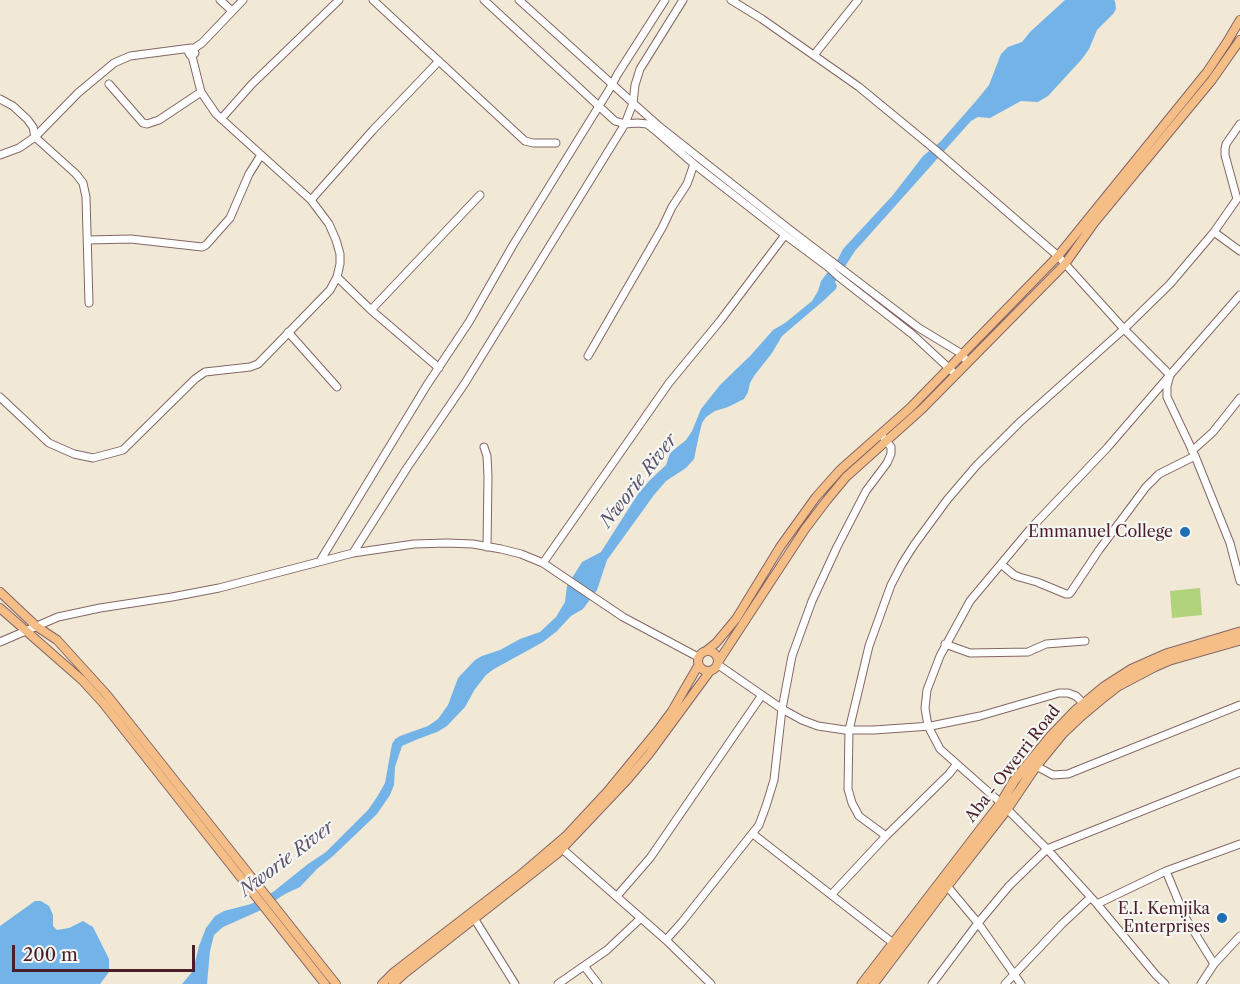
<!DOCTYPE html>
<html>
<head>
<meta charset="utf-8">
<style>
	body { margin:0 }
	#map { position:relative; width:1240px; height:984px; overflow:hidden; background:#f1e9d5; font-family:"Libre Caslon Text",serif }
	canvas { display:block }
	.scale { position:absolute; left:12px; top:945px; width:183px; height:27px; box-sizing:border-box; border:3px solid #4a1f2b; border-top:0; padding-left:8px; font-size:18px; line-height:21px; white-space:nowrap; color:#4a1f2b; -webkit-text-stroke:4px #f6f6f2; paint-order:stroke }
</style>
</head>
<body>
<div id="map">
<canvas width="1240" height="984"></canvas>
<div class="scale">200 m</div>
</div>
<script>
const context = document.querySelector('canvas').getContext('2d');
context.lineJoin = 'round';
function fillPath(path, color) { context.fillStyle = color; context.fill(path, 'evenodd'); }
const poly = rows => new Path2D(rows.map(r => 'M' + r).join(''));
function trace(path, color, width, dash) { context.strokeStyle = color; context.lineWidth = width; context.lineCap = dash ? 'butt' : 'round'; context.setLineDash(dash || []); context.stroke(path); }
function label(font, color, halo, rows, align = 'center') {
  context.font = font + ' "Libre Caslon Text",serif'; context.lineWidth = 4.5; context.setLineDash([]); context.textBaseline = 'middle'; context.strokeStyle = halo; context.fillStyle = color; for (const [text, x, y, turn = 0] of rows) {
    context.save(); context.translate(x, y); context.rotate((+turn || 0) * Math.PI / 180); context.textAlign = isNaN(turn) ? turn : align; if (halo) context.strokeText(text, 0, 0); context.fillText(text, 0, 0); context.restore();
  }
}
fillPath(poly([
	[1200,588,1202,615,1172,618,1170,591]
]), '#b0d37c');
fillPath(poly([
	[1065,0,1114,0,1115,1,1116,9,1113,14,1097,30,1089,49,1082,59,1048,96,1038,102,1021,101,990,118,978,117,971,121,855,251,835,282,837,286,836,289,822,302,782,336,772,353,754,376,750,383,748,392,744,399,728,407,715,411,706,417,702,423,699,435,694,459,686,468,666,481,654,495,607,560,597,590,583,609,571,616,557,631,543,642,494,669,486,675,475,689,465,707,447,726,437,732,418,739,402,746,395,767,394,785,390,795,377,814,333,856,317,869,300,887,285,894,259,911,223,927,214,935,210,951,207,984,182,984,193,971,199,946,206,928,215,916,224,911,251,904,273,892,308,864,326,852,368,810,377,797,385,783,392,744,395,739,400,736,428,726,438,719,448,705,458,678,475,660,482,656,500,650,520,639,540,632,556,617,565,602,567,586,582,562,601,552,638,494,650,480,666,465,670,453,686,440,692,431,701,409,720,385,751,355,773,330,785,323,812,301,818,291,821,281,838,259,843,249,893,195,923,156,940,142,976,101,989,85,1001,54,1008,47,1022,42,1030,32],
	[35,901,41,901,49,906,53,915,53,926,57,930,69,928,83,921,93,927,109,959,109,972,100,984,0,984,0,926]
]), '#74b3e7');
const minor = poly([
	[220,0,232,11],
	[373,0,525,141,533,143,556,143],
	[484,0,615,121,625,124,637,123,647,124,656,131,694,164,785,235,828,267,839,277,912,334,952,371],
	[519,0,633,103,660,127,789,229,919,328,962,354,967,362],
	[731,0,762,19,859,87,932,147,1058,256,1124,329,1170,375,1107,448,1032,527,970,601,940,656,927,690,925,708,928,726,940,749,1001,803,1047,849,1097,904,1156,975,1165,984],
	[193,49,195,53,192,56,190,55,188,51,189,49,193,49,202,43,243,0],
	[814,55,858,0],
	[109,84,143,123,147,124,159,120,201,92],
	[0,99,13,106,27,119,33,127,35,137,76,174,83,183,86,197,89,303],
	[221,119,252,84,339,0],
	[0,155,19,148,35,137,78,93,114,63,130,56,191,48],
	[311,200,373,130,439,61],
	[1214,232,1237,199,1225,155,1225,149,1226,144,1240,124],
	[88,240,131,239,202,247,206,245,230,218,249,174,261,155],
	[337,277,371,310,439,368],
	[1240,295,1170,375,1167,386,1167,397,1195,456,1230,543,1240,581],
	[371,310,480,195],
	[288,332,337,387],
	[588,356,662,228,672,207,687,184,694,164],
	[0,397,49,443,74,454,93,458,123,450,195,379,205,372,250,367,258,364,330,290,337,277,340,264,340,254,336,240,329,224,311,200,216,114,201,92,192,56],
	[484,447,487,456,488,476,487,547],
	[1192,451,1213,432,1240,398],
	[353,553,407,468,465,383,625,124,633,103,635,85,640,69,683,0],
	[320,561,427,385,469,322,513,245,612,85,617,75,665,0],
	[543,563,669,383,720,321,785,235],
	[1001,564,1014,575,1019,577,1037,582,1066,594,1069,594,1071,592,1099,550,1146,487,1159,474,1195,456],
	[0,642,58,617,100,608,172,597,219,588,353,553,414,544,447,543,473,544,501,549,521,554,543,563,623,617,698,657],
	[945,644,970,653,1028,652,1046,644,1085,641],
	[717,664,782,709,802,720,818,726,845,730,874,730,931,726,980,716,1059,693,1068,693,1076,696,1086,706],
	[1036,766,1053,775,1068,774,1240,705],
	[753,834,893,943],
	[886,836,859,816,852,803,848,789,849,730,869,646,891,585,902,564,914,545,947,500,976,466,1020,422,1124,329,1170,284,1214,232,1240,251],
	[560,847,666,940,711,984],
	[1166,871,1185,917,1214,964],
	[947,886,978,923,1021,984],
	[831,895,886,836,949,774,956,765],
	[617,896,650,858,762,695],
	[1097,904,1166,871,1240,844],
	[472,915,515,984],
	[666,940,682,922,759,825,766,806,774,780,782,709,792,656,812,601,837,547,866,491,887,463,891,454,891,447,884,438],
	[584,966,598,984],
	[558,984,607,950,641,918],
	[932,984,978,923,1009,886,1047,849,1240,772],
	[1005,984,1062,924,1090,898],
	[1201,984,1214,964,1240,936]
]);
const major = poly([
	[0,592,36,626,57,640,107,695,336,984],
	[0,608,82,680,103,703,325,984],
	'698 661a10 10 0 1 1 20 0a10 10 0 1 1-20 0Z',
	[706,651,716,643,736,619,780,547,816,497,840,470,910,408,1058,256,1207,72,1227,42,1240,20],
	[718,662,805,529,827,500,846,477,922,409,1065,264,1094,223,1212,80,1240,40],
	[382,984,393,973,424,949,519,876,567,835,607,792,658,730,672,711,698,666],
	[393,984,405,973,558,853,628,779,649,754,710,671]
]);
const highway = poly([
	[862,984,1001,803,1014,781,1051,736,1075,711,1104,687,1132,669,1166,654,1240,632],
	[873,984,947,886,1007,809,1036,766,1063,733,1081,716,1100,700,1118,686,1154,667,1170,660,1240,640]
]);
trace(minor, '#846666', 9);
trace(major, '#846666', 10);
trace(highway, '#846666', 11);
trace(minor, '#fff', 7);
trace(major, '#f6be87', 8);
trace(highway, '#f6be87', 9);
for (const [x, y, r, color] of [
	[1185,532,6,"#1f6fb2"],
	[1222,918,6,"#1f6fb2"]
]) { const dot = new Path2D(); dot.arc(x, y, r, 0, 2 * Math.PI); context.fillStyle = color; context.fill(dot); trace(dot, '#f6f6f2', 2); }
label('16px', '#4a1f2b', '#f6f6f2', [
	["Emmanuel College",1173,532],
	["E.I. Kemjika",1210,909],
	["Enterprises",1210,927]
], 'right');
label('16px', '#4a1f2b', '#f6f6f2', [
	["Aba - Owerri Road",1013,764,-52]
]);
label('italic 18px', '#59536d', '#f6f6f2', [
	["Nworie River",639,481,-52],
	["Nworie River",287,859,-37]
]);
</script>
</body>
</html>
